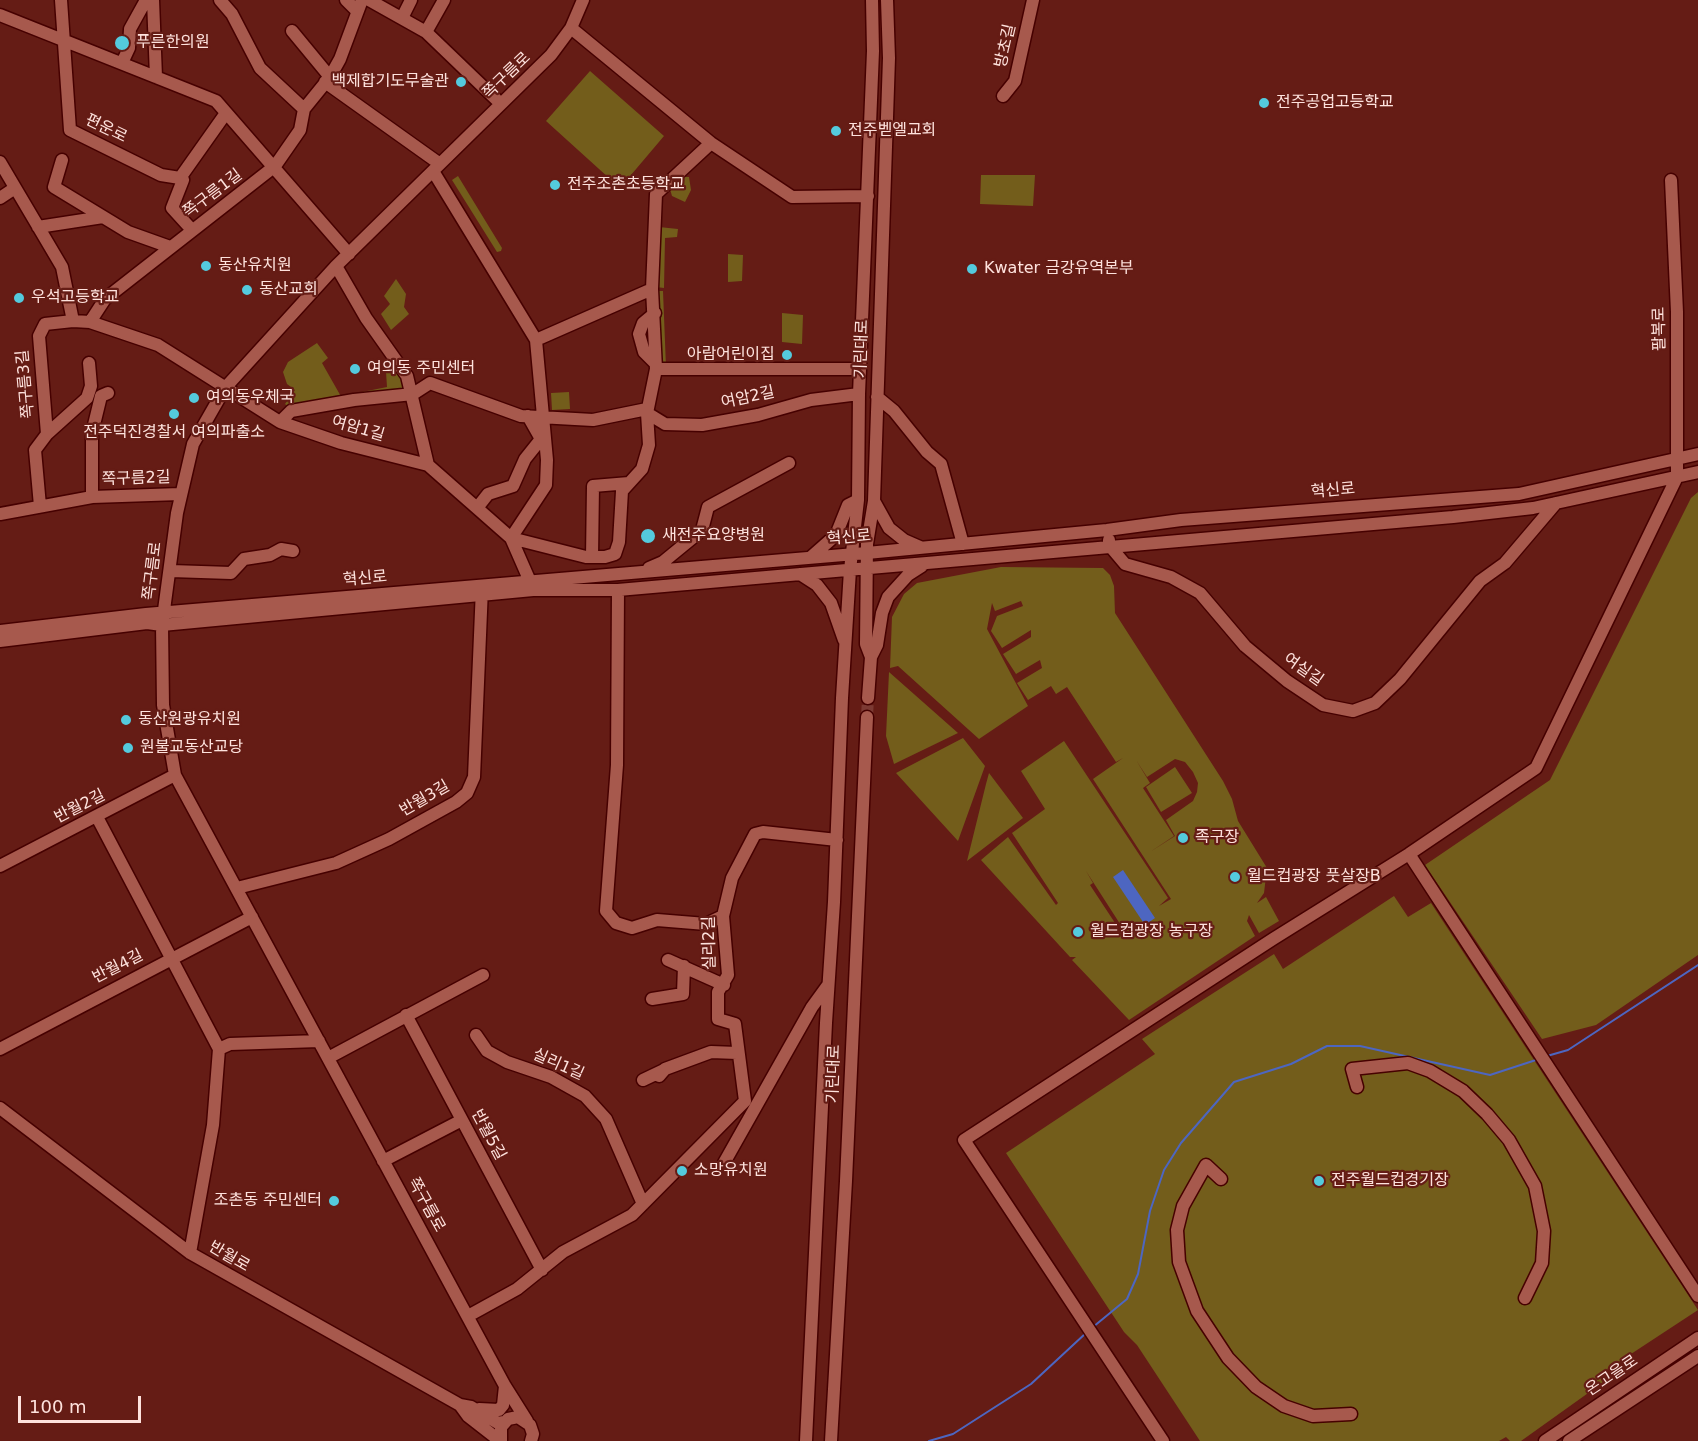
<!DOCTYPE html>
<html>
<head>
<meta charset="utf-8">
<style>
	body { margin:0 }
	#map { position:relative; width:1698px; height:1441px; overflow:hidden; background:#651c15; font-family:"DejaVu Sans",sans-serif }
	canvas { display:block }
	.scale { position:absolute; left:18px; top:1396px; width:123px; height:27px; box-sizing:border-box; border:3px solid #fee2dd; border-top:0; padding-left:8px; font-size:18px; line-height:21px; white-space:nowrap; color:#fee2dd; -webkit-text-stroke:4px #651c15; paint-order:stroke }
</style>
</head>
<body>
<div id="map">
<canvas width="1698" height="1441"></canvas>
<div class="scale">100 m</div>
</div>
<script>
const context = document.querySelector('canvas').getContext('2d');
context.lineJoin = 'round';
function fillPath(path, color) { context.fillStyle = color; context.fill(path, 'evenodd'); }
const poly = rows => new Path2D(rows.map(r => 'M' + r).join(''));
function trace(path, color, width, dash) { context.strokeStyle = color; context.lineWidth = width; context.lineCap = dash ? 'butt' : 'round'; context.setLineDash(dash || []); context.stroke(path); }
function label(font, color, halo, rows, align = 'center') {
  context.font = font + ' "DejaVu Sans","Noto Sans KR",sans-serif'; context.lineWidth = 4.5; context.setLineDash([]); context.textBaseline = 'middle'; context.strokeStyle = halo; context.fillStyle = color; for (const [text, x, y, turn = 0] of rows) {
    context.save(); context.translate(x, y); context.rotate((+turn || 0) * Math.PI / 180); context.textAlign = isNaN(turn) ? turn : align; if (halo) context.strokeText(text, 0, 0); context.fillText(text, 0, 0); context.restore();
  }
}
fillPath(poly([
	[590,71,664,136,620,188,546,121],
	[981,175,1035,175,1033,206,980,204],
	[458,176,502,248,501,251,497,252,452,180],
	[678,177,689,177,691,190,685,202,672,196,670,189],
	[659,227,678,229,677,237,665,238,664,288,656,287],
	[728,254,743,255,742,281,728,282],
	[396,279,406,294,404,307,409,314,391,330,381,314,390,304,384,296],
	[656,291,663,291,666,367,658,367],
	[782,313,803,315,802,344,782,342],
	[317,343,328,358,322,363,343,400,291,409,285,404,295,390,287,384,283,372,288,362],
	[399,367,412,393,343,399,352,394,387,387,386,372],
	[569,392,570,409,552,410,551,393],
	[1698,492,1698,955,1596,1025,1542,1039,1425,865,1550,780,1691,498],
	[1001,567,1103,568,1110,575,1114,586,1115,613,1223,781,1232,799,1238,821,1267,868,1264,893,1257,903,1266,897,1279,921,1259,933,1249,915,1247,921,1255,936,1129,1020,1072,960,1076,957,1070,957,981,860,1008,837,1056,905,1058,903,1012,833,1045,809,1021,771,1064,741,1168,898,1159,906,1171,899,1093,779,1123,758,1116,762,1067,687,1056,694,1051,686,1028,700,1017,683,1042,668,1040,660,1016,674,1003,654,1031,637,1031,630,1002,648,991,631,997,616,1023,606,1021,601,995,611,992,603,987,629,1028,706,979,739,898,666,890,668,892,617,904,594,917,583],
	[1175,759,1185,762,1193,772,1198,783,1197,792,1193,801,1166,820,1175,836,1150,852,1174,836,1143,788,1150,783,1136,760,1147,777],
	[1086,871,1122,927,1131,921,1133,923,1118,932,1119,929,1090,885,1093,883],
	[889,672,958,733,894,764,886,736],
	[963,738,985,766,958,841,896,773],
	[1175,767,1192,793,1161,812,1146,787],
	[989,773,1023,818,967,861,986,784],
	[1394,896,1408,917,1431,903,1698,1310,1599,1375,1605,1381,1521,1441,1510,1441,1506,1437,1499,1441,1200,1441,1137,1345,1124,1332,1006,1153,1155,1054,1142,1039,1274,954,1283,969]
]), '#735d1b');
fillPath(poly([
	[1123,870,1155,918,1145,925,1113,877]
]), '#4d66c1');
trace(poly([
	[1547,1056,1568,1050,1698,965],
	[1093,1327,1127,1299,1138,1274,1150,1211,1164,1170,1181,1143,1234,1082,1291,1064,1327,1046,1360,1046,1490,1075,1539,1059],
	[929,1441,953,1434,1031,1384,1086,1333]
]), '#4d66c1', 2);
trace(poly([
	[867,717,868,698]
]), '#7c3a33', 12, [12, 6]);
const minor = poly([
	[61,0,70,130,161,175,180,178,226,113],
	[153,0,156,77],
	[220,0,232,14,260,68,304,109],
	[346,0,356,10],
	[369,0,426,32,501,104],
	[0,15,216,101,349,254],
	[402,18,411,0],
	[571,28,711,143,792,197,868,196],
	[292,31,330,77],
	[426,32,444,0],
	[122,63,129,48,130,29,146,0],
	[325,82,440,164],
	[1003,96,1015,81,1033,0],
	[711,143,656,194,652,289,656,369,647,413,665,424,702,425,758,415,811,400,859,394],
	[62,160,54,187,128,232,170,247],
	[0,162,62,267,73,321,90,322,158,345,280,422,341,443,428,465,511,538,532,586],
	[433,171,536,340,547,460,546,485,511,538,586,557,605,557,615,554,619,542,622,491,642,469,649,445,647,413],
	[180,178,183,180,172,208,192,230],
	[0,198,15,188],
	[38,227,103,217],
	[336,266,366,318,407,376,428,465],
	[655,313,643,323,639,334,644,352,656,364],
	[90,322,105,299,275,166,300,130,304,109,330,77,340,59,362,0],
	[536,340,652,289],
	[656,369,860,369],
	[877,397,894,411,927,452,941,464,963,544],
	[280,422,291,411,354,400,413,394,430,383,521,416,593,420,647,409],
	[47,434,39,336,45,324,73,321],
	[92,497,92,433,101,396,108,393],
	[874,501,889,528,904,540,920,547],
	[40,506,35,450,47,434,87,398,91,386,89,363],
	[477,508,488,494,513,486,525,459,541,439,528,416],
	[0,514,92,497,180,494],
	[1109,540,1109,545,1125,564,1171,577,1200,593,1245,646,1287,681,1323,705,1353,711,1375,703,1400,679,1480,581,1505,563,1556,503],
	[592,557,593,486,629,483],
	[811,557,836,535,848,505,858,500],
	[649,568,663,562,702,530,708,507,789,463],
	[171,571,231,573,244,559,270,555,281,549,293,551],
	[800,574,817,585,831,603,844,640],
	[618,590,617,765,606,911,616,923,632,928,657,920,706,924,723,916],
	[0,631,146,614,867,553,1107,530,1181,520,1519,494,1698,454],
	[0,641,147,623,162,625,533,590,618,590,1453,517,1533,508,1698,472],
	[871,657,877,645,882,613,888,597,908,575,922,566],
	[868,698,871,657,866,644,867,544,874,501,889,58,887,0],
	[97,817,219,1049],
	[1409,854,1698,1296],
	[0,866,175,775],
	[237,888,336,863,389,839,456,802,467,793,474,777,482,588],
	[668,960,724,985],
	[652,999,683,994,684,966],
	[406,1015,542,1270],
	[476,1035,487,1051,507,1062,551,1077,585,1096,606,1119,643,1204],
	[0,1049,252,917],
	[328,1058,483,975],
	[659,1076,665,1069,711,1052,737,1053],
	[643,1080,664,1070],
	[1357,1087,1352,1069,1408,1063,1430,1071,1463,1091,1487,1114,1509,1140,1535,1186,1544,1231,1542,1263,1525,1298],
	[745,1101,735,1024,718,1019,718,992,728,975,723,916,732,878,755,834,763,832,837,840],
	[0,1108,190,1253,460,1405,471,1407,498,1423,504,1422],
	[383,1161,462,1120],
	[724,1163,812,1007,828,985],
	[1221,1179,1206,1165,1183,1206,1177,1230,1179,1262,1197,1311,1228,1358,1256,1387,1284,1406,1313,1416,1351,1414],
	[190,1253,213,1125,219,1049,230,1044,319,1041],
	[468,1316,517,1289,563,1252,632,1215,745,1101],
	[460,1405,468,1416,500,1441],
	[479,1409,499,1410,503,1405,505,1386],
	[527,1421,505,1386,175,775,163,705,162,625,177,513,193,444,225,388,336,266,551,55,571,28,583,0],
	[501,1441,501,1427,508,1419,518,1417,530,1425,533,1434,531,1441],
	[806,1441,826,1023,834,902,842,698,850,570,858,500,859,394,873,51,872,0],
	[831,1441,846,1181,867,717],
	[1163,1441,964,1140,1273,939,1409,854,1536,768,1677,477,1677,312,1671,180],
	[1545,1441,1698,1338],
	[1569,1441,1698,1356]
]);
trace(minor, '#460000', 15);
trace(minor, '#a7594d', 12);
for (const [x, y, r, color] of [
	[122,43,8,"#54cadd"],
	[461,82,6,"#54cadd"],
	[1264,103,6,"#54cadd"],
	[836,131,6,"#54cadd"],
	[555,185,6,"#54cadd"],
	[206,266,6,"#54cadd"],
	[972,269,6,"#54cadd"],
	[247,290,6,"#54cadd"],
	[19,298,6,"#54cadd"],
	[787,355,6,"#54cadd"],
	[355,369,6,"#54cadd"],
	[194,398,6,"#54cadd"],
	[174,414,6,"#54cadd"],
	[648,536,8,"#54cadd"],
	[126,720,6,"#54cadd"],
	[128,748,6,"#54cadd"],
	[1183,838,6,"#54cadd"],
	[1235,877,6,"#54cadd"],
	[1078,932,6,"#54cadd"],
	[682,1171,6,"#54cadd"],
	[1319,1181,6,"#54cadd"],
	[334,1201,6,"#54cadd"]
]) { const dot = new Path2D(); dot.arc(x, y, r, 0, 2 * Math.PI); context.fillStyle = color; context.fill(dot); trace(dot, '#651c15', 2); }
label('16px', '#fee2dd', '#651c15', [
	["푸른한의원",136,43],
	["백제합기도무술관",449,82,"right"],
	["전주공업고등학교",1276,103],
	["전주벧엘교회",848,131],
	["전주조촌초등학교",567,185],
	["동산유치원",218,266],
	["Kwater 금강유역본부",984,269],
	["동산교회",259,290],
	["우석고등학교",31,298],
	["아람어린이집",775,355,"right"],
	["여의동 주민센터",367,369],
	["여의동우체국",206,398],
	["전주덕진경찰서 여의파출소",174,433,"center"],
	["새전주요양병원",662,536],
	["동산원광유치원",138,720],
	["원불교동산교당",140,748],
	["족구장",1195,838],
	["월드컵광장 풋살장B",1247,877],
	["월드컵광장 농구장",1090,932],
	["소망유치원",694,1171],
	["전주월드컵경기장",1331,1181],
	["조촌동 주민센터",322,1201,"right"]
], 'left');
label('16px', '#fee2dd', '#651c15', [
	["방초길",1006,46,-77],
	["쪽구름로",507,76,-44],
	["편운로",106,129,26],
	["쪽구름1길",213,194,-37],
	["팔복로",1660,329,-91],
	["기린대로",862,349,-88],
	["쪽구름3길",26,384,-95],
	["여암2길",748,398,-12],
	["여암1길",358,429,16],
	["쪽구름2길",136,479,-2],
	["혁신로",1333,491,-5],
	["혁신로",849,538,-5],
	["쪽구름로",153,571,-83],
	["혁신로",365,579,-5],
	["여실길",1303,670,35],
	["반월3길",425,799,-30],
	["반월2길",80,807,-27],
	["실리2길",710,943,-91],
	["반월4길",118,967,-27],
	["실리1길",558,1065,24],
	["기린대로",834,1074,-88],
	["반월5길",488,1135,62],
	["쪽구름로",426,1205,61],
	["반월로",229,1257,30],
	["온고을로",1612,1376,-34]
]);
</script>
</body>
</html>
